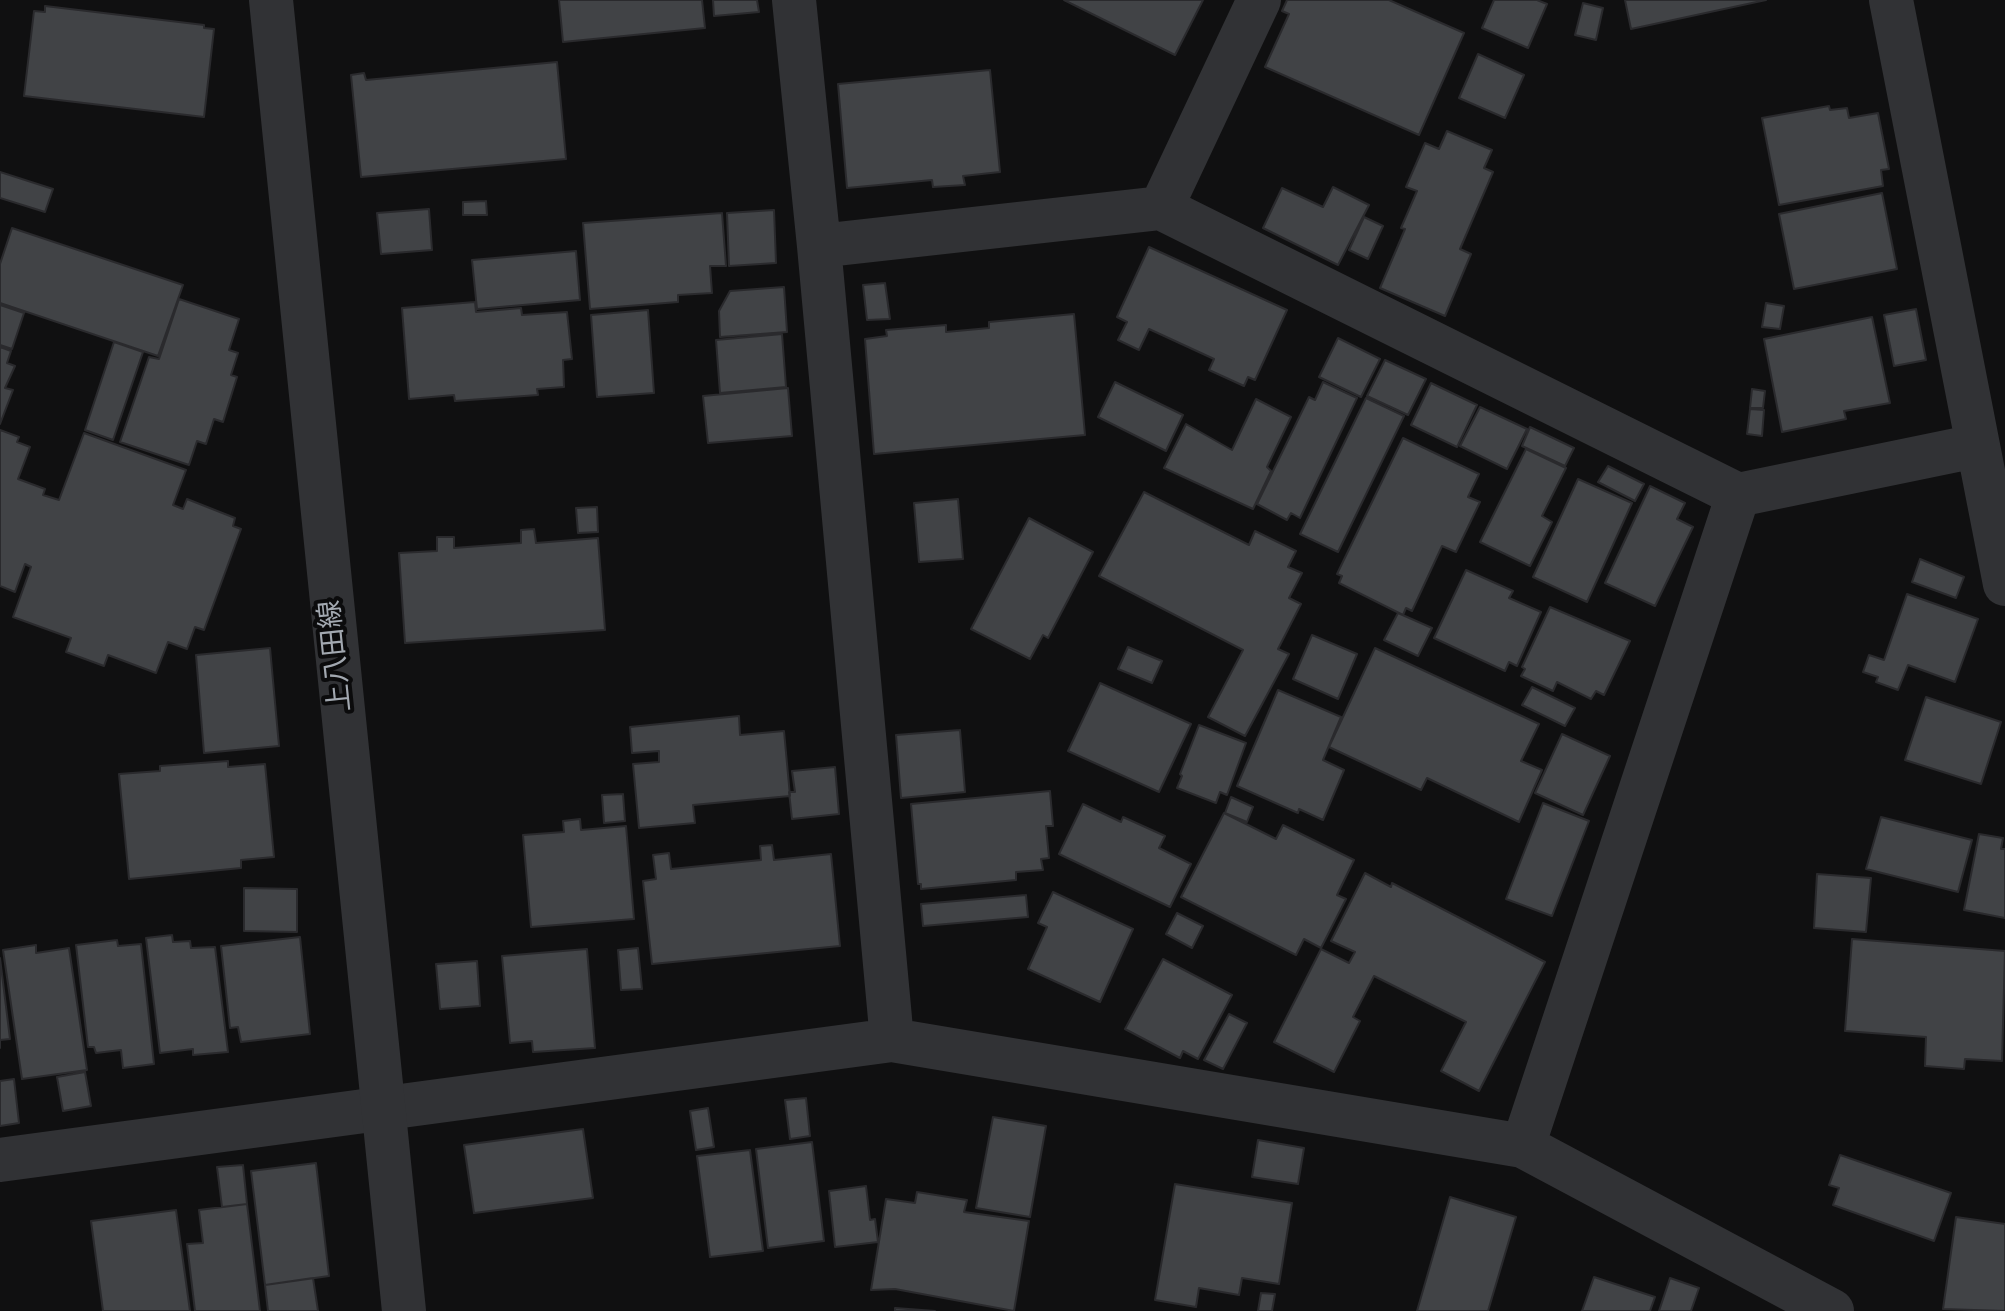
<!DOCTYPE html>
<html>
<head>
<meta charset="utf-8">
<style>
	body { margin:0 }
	canvas { display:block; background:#101011 }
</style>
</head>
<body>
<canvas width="2005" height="1311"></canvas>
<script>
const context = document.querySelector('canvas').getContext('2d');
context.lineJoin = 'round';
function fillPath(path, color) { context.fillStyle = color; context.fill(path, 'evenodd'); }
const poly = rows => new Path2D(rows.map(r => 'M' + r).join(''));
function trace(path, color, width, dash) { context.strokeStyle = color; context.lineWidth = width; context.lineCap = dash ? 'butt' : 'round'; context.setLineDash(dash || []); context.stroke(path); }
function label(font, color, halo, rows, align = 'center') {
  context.font = font + ' "Fira Sans Condensed","Noto Sans JP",sans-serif'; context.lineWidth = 8; context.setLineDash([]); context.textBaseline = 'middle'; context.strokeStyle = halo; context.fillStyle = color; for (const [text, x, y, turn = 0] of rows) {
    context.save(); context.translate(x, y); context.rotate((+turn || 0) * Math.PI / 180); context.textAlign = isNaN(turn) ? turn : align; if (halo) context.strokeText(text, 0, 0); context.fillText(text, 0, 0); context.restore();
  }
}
const building = poly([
	[559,0,702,0,705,28,563,42,559,0],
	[713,0,757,0,759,12,714,16,713,0],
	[1064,0,1203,0,1175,55,1064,0],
	[1287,0,1389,0,1464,33,1419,135,1265,67,1289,14,1282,11,1287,0],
	[1494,0,1537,0,1547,4,1528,48,1482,28,1494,0],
	[1625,0,1766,0,1631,29,1625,0],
	[1583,3,1603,8,1596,40,1575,35,1583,3],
	[45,6,204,25,204,28,214,29,204,117,24,96,34,11,45,12,45,6],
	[1478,54,1524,75,1505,118,1459,98,1478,54],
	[557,62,566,159,361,177,351,75,364,73,366,80,557,62],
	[990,70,1000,172,963,176,965,185,933,187,932,180,847,188,838,84,990,70],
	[1829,106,1830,110,1847,108,1849,118,1878,113,1889,169,1881,170,1883,186,1779,205,1762,118,1829,106],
	[1447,131,1492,150,1484,168,1493,172,1460,249,1471,254,1445,316,1380,288,1405,229,1401,228,1417,191,1406,187,1425,143,1439,149,1447,131],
	[0,172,53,189,45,212,0,198,0,172],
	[1333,187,1369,205,1338,265,1263,228,1282,188,1323,207,1333,187],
	[1882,193,1897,269,1794,289,1779,214,1882,193],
	[486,201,487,215,463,215,463,202,486,201],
	[429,209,432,250,381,254,377,213,429,209],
	[774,210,776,263,729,266,727,213,774,210],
	[722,213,726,266,710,266,712,293,678,295,678,302,590,309,583,223,722,213],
	[1364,217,1383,226,1368,259,1349,250,1364,217],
	[12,228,183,285,158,356,0,303,0,264,12,228],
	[1149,247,1287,310,1255,380,1248,377,1244,386,1209,370,1214,359,1149,329,1139,350,1118,340,1127,322,1117,317,1149,247],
	[576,251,580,300,477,309,472,260,576,251],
	[885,283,890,319,867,320,863,285,885,283],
	[784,287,787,332,720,337,719,311,730,291,784,287],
	[179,299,239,319,229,350,238,353,231,375,237,377,223,422,214,419,206,444,197,441,189,465,120,442,149,357,159,359,179,299],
	[475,302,476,312,521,308,522,315,567,312,572,359,563,360,564,387,537,389,538,395,455,401,454,395,409,399,402,308,475,302],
	[1766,303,1784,306,1780,329,1762,327,1766,303],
	[0,305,24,313,12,349,0,345,0,305],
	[1916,309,1926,360,1894,366,1884,315,1916,309],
	[648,310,654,393,597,397,591,315,648,310],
	[1074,314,1085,435,874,454,865,339,887,336,886,330,946,325,946,332,989,328,989,322,1074,314],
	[1872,317,1890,403,1844,411,1846,419,1782,432,1764,339,1872,317],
	[782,334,786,387,720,393,716,340,782,334],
	[1338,338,1380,359,1361,397,1319,377,1338,338],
	[114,342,143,352,113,440,85,430,114,342],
	[0,347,11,351,7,363,15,366,5,388,13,390,0,424,0,347],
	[1385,360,1426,379,1408,415,1367,396,1385,360],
	[1115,382,1183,415,1166,451,1098,417,1115,382],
	[1323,382,1357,398,1300,518,1291,513,1287,520,1257,504,1309,397,1315,400,1323,382],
	[1431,383,1477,405,1457,447,1411,425,1431,383],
	[788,388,792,436,708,443,703,396,788,388],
	[1752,389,1765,391,1763,408,1750,408,1752,389],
	[1366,398,1404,416,1338,552,1300,534,1366,398],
	[1256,399,1291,417,1267,467,1271,471,1253,509,1164,468,1186,424,1232,450,1256,399],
	[1480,407,1527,429,1507,469,1460,446,1480,407],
	[1750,409,1764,410,1762,436,1747,434,1750,409],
	[1530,427,1574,448,1565,466,1522,446,1530,427],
	[0,430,19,437,17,442,30,447,18,479,45,489,43,495,59,500,84,433,186,470,173,505,183,509,187,499,235,518,233,526,241,529,204,630,195,627,187,649,168,642,156,673,108,655,104,666,66,652,71,638,13,617,31,567,25,564,15,592,0,586,0,430],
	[1403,438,1479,474,1468,497,1480,502,1456,552,1442,546,1412,611,1406,608,1403,615,1339,583,1342,576,1337,574,1403,438],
	[1526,449,1566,468,1542,516,1552,522,1530,566,1480,542,1526,449],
	[1608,466,1644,484,1635,501,1598,482,1608,466],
	[1578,479,1632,503,1587,602,1533,577,1578,479],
	[1650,486,1685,503,1677,519,1693,527,1655,606,1605,583,1650,486],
	[1144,492,1249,545,1255,531,1296,551,1288,567,1302,573,1289,598,1301,604,1278,649,1289,654,1245,736,1208,717,1243,650,1099,576,1144,492],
	[958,499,963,559,919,562,914,503,958,499],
	[597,507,598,532,578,533,576,508,597,507],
	[1029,518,1093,552,1048,638,1043,635,1030,659,971,629,1029,518],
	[534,529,536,543,598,538,605,630,405,643,399,553,437,551,437,537,454,537,454,548,521,543,521,530,534,529],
	[1920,559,1964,577,1956,598,1912,582,1920,559],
	[1466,570,1513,591,1509,598,1541,612,1517,666,1509,662,1505,671,1434,638,1466,570],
	[1907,594,1978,619,1955,682,1908,665,1898,690,1876,682,1878,677,1863,672,1869,655,1884,660,1907,594],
	[1550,607,1630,641,1604,695,1596,691,1591,699,1557,682,1553,691,1521,676,1525,669,1522,667,1550,607],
	[1398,613,1432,628,1418,656,1384,640,1398,613],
	[1312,635,1357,654,1338,699,1293,679,1312,635],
	[1128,647,1162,661,1152,683,1118,669,1128,647],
	[270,648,279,746,204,753,196,655,270,648],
	[1375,648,1539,724,1521,761,1542,770,1519,822,1427,778,1421,790,1329,747,1375,648],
	[1100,683,1191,724,1159,792,1068,751,1100,683],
	[1532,687,1575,708,1565,726,1522,705,1532,687],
	[1278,690,1341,717,1323,760,1344,770,1323,820,1299,809,1298,813,1237,786,1278,690],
	[1926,697,2001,722,1981,784,1905,760,1926,697],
	[739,716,740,735,784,731,790,796,693,805,695,823,639,828,633,764,659,762,659,751,632,753,630,727,739,716],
	[1199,725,1246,743,1227,795,1220,792,1216,803,1177,788,1182,776,1180,774,1199,725],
	[960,730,965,792,901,798,896,735,960,730],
	[1562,734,1610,756,1583,815,1535,793,1562,734],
	[228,761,228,767,265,764,274,857,241,860,241,868,129,879,119,774,160,771,160,766,228,761],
	[835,767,839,814,792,819,789,792,795,792,792,771,835,767],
	[1050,791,1053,826,1046,826,1049,858,1041,859,1043,870,1016,872,1016,880,921,889,921,884,918,884,911,804,1050,791],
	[623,794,625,821,604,823,602,795,623,794],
	[1231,797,1253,807,1247,822,1225,813,1231,797],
	[1543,803,1589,821,1552,916,1506,899,1543,803],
	[1083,804,1121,822,1123,817,1165,836,1159,848,1191,864,1170,907,1059,854,1083,804],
	[1224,813,1276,839,1283,825,1354,860,1337,895,1346,899,1321,948,1304,939,1296,955,1181,897,1224,813],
	[1881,817,1972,840,1958,892,1866,869,1881,817],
	[580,819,581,830,626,826,634,919,531,927,523,835,564,832,563,821,580,819],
	[1979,834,2003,838,2001,849,2005,849,2005,918,1964,910,1979,834],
	[772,845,774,860,831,854,840,946,652,964,643,881,656,879,653,855,669,853,671,869,761,860,760,846,772,845],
	[1365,873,1391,887,1392,883,1545,962,1479,1091,1441,1071,1466,1022,1374,976,1353,1017,1360,1021,1334,1072,1274,1042,1321,949,1349,963,1355,952,1331,941,1365,873],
	[1817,874,1871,878,1866,932,1814,928,1817,874],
	[244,888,297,889,297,932,244,931,244,888],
	[1053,892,1133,929,1100,1002,1028,969,1047,927,1038,923,1053,892],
	[1026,895,1028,917,923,926,921,904,1026,895],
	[1177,913,1203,926,1192,948,1166,934,1177,913],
	[172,935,173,942,190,941,191,948,215,947,228,1052,193,1055,193,1049,160,1053,146,938,172,935],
	[300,937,310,1034,241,1042,238,1027,230,1028,221,946,300,937],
	[1852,939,2005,951,2002,1061,1965,1059,1964,1069,1925,1066,1926,1037,1845,1031,1852,939],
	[117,940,118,946,141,944,154,1064,123,1068,121,1050,96,1053,94,1047,88,1047,76,945,117,940],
	[36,945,36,953,69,948,87,1070,22,1079,3,950,36,945],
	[638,948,642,989,621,990,618,950,638,948],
	[587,949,595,1048,533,1052,532,1041,510,1043,502,956,587,949],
	[0,958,10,1039,0,1040,0,1048,0,958],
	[1163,959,1232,995,1198,1059,1183,1051,1180,1058,1125,1029,1163,959],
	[477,961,480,1006,440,1009,436,964,477,961],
	[1229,1014,1247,1023,1223,1069,1204,1060,1229,1014],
	[85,1072,91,1106,63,1111,57,1077,85,1072],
	[14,1079,19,1123,0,1126,0,1081,14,1079],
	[806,1098,810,1136,790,1139,785,1100,806,1098],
	[708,1108,714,1147,696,1150,690,1111,708,1108],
	[993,1117,1046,1126,1030,1217,976,1208,993,1117],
	[583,1129,593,1198,474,1213,464,1145,583,1129],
	[1258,1140,1304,1148,1298,1184,1252,1177,1258,1140],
	[812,1142,824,1241,768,1248,756,1149,812,1142],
	[750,1150,763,1251,710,1257,697,1156,750,1150],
	[1840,1155,1951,1193,1934,1241,1833,1205,1839,1188,1829,1185,1840,1155],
	[316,1163,329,1276,265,1285,251,1171,316,1163],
	[243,1165,247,1204,222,1207,217,1167,243,1165],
	[1175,1184,1292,1203,1279,1284,1242,1278,1239,1295,1199,1288,1196,1307,1155,1300,1175,1184],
	[866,1186,870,1220,875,1219,878,1242,835,1247,829,1191,866,1186],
	[917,1192,967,1200,964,1212,1029,1221,1014,1311,895,1289,871,1290,886,1199,915,1203,917,1192],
	[1450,1197,1516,1217,1488,1311,1417,1311,1450,1197],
	[247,1204,260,1311,195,1311,187,1244,203,1243,199,1210,247,1204],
	[176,1210,190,1311,103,1311,91,1221,176,1210],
	[1956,1217,2005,1224,2005,1311,1943,1309,1956,1217],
	[1594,1277,1655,1297,1650,1311,1582,1311,1594,1277],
	[313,1278,318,1311,268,1311,265,1285,313,1278],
	[1670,1278,1699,1288,1691,1311,1659,1311,1670,1278],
	[1261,1293,1275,1294,1272,1311,1258,1311,1261,1293],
	[895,1308,935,1311,895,1311,895,1308]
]);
fillPath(building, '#414346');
trace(building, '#2a2a2d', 2);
trace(poly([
	[794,0,819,246,892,1040],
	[1891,0,2005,584],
	[1161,208,1259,0],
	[819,246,1161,208,1738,495,1976,446],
	[1523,1146,1738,495],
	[0,1160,892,1040,1523,1146,1832,1311]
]), '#313235', 44);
trace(poly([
	[271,0,404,1311]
]), '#313235', 44);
label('28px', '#a2a8b0', '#0b0b0c', [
	["上八田線",336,656,-96]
]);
</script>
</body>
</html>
